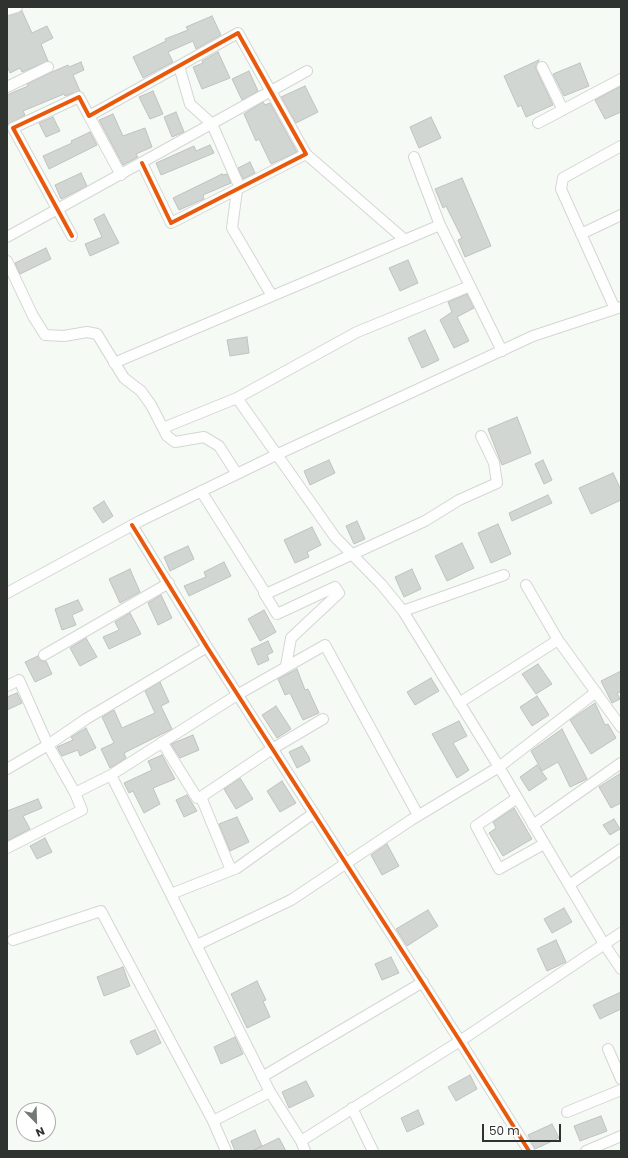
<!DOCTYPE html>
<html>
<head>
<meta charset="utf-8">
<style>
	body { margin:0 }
	#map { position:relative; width:628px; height:1158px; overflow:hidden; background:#f5faf5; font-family:Poppins,sans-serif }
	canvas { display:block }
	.frame { position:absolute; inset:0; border:8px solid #2f332f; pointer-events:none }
	.north { position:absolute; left:16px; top:1102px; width:40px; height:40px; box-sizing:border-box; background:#fff; border:1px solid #acadac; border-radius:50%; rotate:157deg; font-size:11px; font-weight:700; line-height:16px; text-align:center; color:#2f332f }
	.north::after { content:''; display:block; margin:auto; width:14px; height:18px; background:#747974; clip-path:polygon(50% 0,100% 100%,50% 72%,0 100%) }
	.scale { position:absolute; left:482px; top:1124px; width:79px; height:18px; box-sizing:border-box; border:2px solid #2f332f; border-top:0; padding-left:5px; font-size:12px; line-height:14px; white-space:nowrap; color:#2f332f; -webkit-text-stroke:3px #fff; paint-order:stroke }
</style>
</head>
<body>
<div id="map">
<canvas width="628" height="1158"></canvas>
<div class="frame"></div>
<div class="north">N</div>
<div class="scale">50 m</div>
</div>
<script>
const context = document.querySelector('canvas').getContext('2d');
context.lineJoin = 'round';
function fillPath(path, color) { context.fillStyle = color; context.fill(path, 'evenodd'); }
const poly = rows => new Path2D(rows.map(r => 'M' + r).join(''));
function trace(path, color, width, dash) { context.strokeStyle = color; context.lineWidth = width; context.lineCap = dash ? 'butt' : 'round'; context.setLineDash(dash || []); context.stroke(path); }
const building = poly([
	[22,11,32,33,47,26,53,38,41,44,48,61,22,72,20,68,10,73,7,66,7,16,22,11],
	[212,16,221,35,196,49,193,41,168,52,173,62,143,78,133,57,166,41,165,39,188,30,186,27,212,16],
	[218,52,230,78,202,89,193,67,203,63,202,61,218,52],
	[539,60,536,66,536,69,553,105,526,117,521,105,518,107,504,76,539,60],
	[81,62,84,70,73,75,80,91,65,96,64,94,23,111,25,115,7,125,7,95,28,86,27,84,52,72,68,65,69,67,81,62],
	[580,63,589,86,564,96,553,74,580,63],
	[249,71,258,91,242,100,232,79,249,71],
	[305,86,318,112,296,123,281,97,305,86],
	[621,86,621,112,605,119,595,100,621,86],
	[153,91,163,114,150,119,139,97,153,91],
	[263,102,265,105,270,103,297,152,271,164,259,139,256,141,244,114,263,102],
	[176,112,184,132,172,137,164,117,176,112],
	[113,114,123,136,145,128,152,147,136,154,138,157,123,165,99,120,113,114],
	[53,117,60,131,46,137,39,123,53,117],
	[431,117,441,138,419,148,410,127,431,117],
	[90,132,97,145,49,169,43,156,72,143,71,141,90,132],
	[210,145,214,153,161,175,156,163,194,146,196,151,210,145],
	[250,162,255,173,243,179,238,168,250,162],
	[81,173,87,186,61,199,55,185,81,173],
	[222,174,223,175,227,174,231,183,203,195,204,199,179,210,173,198,222,174],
	[462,178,491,246,465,257,458,240,462,238,446,206,443,208,435,189,462,178],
	[104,214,119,243,90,256,85,244,102,237,94,219,104,214],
	[46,248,51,259,20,274,15,263,46,248],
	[408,260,418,283,400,291,389,268,408,260],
	[467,294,474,308,457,317,469,341,454,348,440,320,452,312,448,302,467,294],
	[425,330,439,360,422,368,408,338,425,330],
	[247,337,249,353,230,356,227,340,247,337],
	[517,417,531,453,502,465,488,429,517,417],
	[329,460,335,473,310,485,304,471,329,460],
	[543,460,552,480,544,484,535,464,543,460],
	[613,473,621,490,621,500,591,514,579,488,613,473],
	[548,495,552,503,512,521,509,513,548,495],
	[104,501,113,516,103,523,93,508,104,501],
	[357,521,365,539,354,544,346,526,357,521],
	[498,524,511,554,491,563,478,533,498,524],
	[312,527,321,545,307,552,309,557,295,563,284,540,312,527],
	[462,543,474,568,447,581,435,556,462,543],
	[188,546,194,559,170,571,164,557,188,546],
	[224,562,231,576,189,596,184,586,206,577,204,572,224,562],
	[130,569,140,592,120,603,109,579,130,569],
	[412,569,421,589,404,597,395,577,412,569],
	[161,595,172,618,158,625,148,603,161,595],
	[78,600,83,610,72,615,76,625,62,630,55,609,78,600],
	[264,610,276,632,260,641,248,619,264,610],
	[130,613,141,634,109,649,103,637,119,630,115,622,130,613],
	[86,638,97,657,80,666,70,648,86,638],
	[268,641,273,652,267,655,269,660,258,665,251,649,268,641],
	[38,656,41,661,46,661,52,674,35,682,25,662,38,656],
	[538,664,552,684,536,694,522,674,538,664],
	[297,669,305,690,308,689,319,713,303,720,290,693,285,695,278,679,297,669],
	[621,671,621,692,617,693,620,699,612,703,601,681,621,671],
	[431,678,439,691,415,705,407,692,431,678],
	[160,682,169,702,161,706,172,729,124,753,126,758,110,768,101,749,114,743,102,717,114,710,122,728,155,713,145,691,160,682],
	[17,693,22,703,7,710,7,697,17,693],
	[537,696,549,715,532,726,520,707,537,696],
	[595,703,605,725,608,724,616,738,591,754,570,720,595,703],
	[276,706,291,729,277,738,262,715,276,706],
	[459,721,467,736,453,743,469,770,457,778,432,734,459,721],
	[86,728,96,748,80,756,78,750,62,756,57,747,73,740,71,737,86,728],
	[562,729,587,779,570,787,558,762,542,771,531,751,562,729],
	[193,735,199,750,180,758,171,744,193,735],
	[302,746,309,757,310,761,297,768,289,752,302,746],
	[162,755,175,779,153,788,160,804,144,813,133,791,129,793,124,783,152,770,148,761,162,755],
	[537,765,547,779,529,791,520,777,537,765],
	[621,773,621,803,611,808,599,787,621,773],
	[240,778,253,799,236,809,224,789,240,778],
	[282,781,296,803,280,812,267,791,282,781],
	[187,795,197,811,184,817,176,800,187,795],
	[38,799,42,808,23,816,30,829,7,841,7,811,38,799],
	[514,808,532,839,503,856,489,833,496,828,493,822,514,808],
	[237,817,249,842,230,851,219,824,237,817],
	[614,819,620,829,610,835,603,825,614,819],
	[45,838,52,852,37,859,30,846,45,838],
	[387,844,399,866,382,875,371,855,387,844],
	[564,908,572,922,552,933,544,919,564,908],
	[428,910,438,926,407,946,396,929,428,910],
	[556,940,566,962,547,971,537,949,556,940],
	[391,957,399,973,382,980,375,964,391,957],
	[123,967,130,986,104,996,97,977,123,967],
	[257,981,266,1000,263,1001,270,1017,247,1028,231,994,257,981],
	[621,992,621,1009,600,1019,593,1005,621,992],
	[155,1030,161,1043,137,1055,130,1041,155,1030],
	[235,1037,243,1054,221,1064,214,1047,235,1037],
	[470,1075,477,1089,456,1101,448,1087,470,1075],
	[306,1081,314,1096,289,1108,282,1092,306,1081],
	[418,1110,424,1124,407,1132,401,1118,418,1110],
	[601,1116,607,1131,580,1141,574,1126,601,1116],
	[552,1124,559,1138,535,1149,528,1135,552,1124],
	[255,1130,262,1146,252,1151,279,1138,286,1151,235,1151,231,1141,255,1130]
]);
fillPath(building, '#d2d6d2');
trace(building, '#bfc2be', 1);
const street = poly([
	[7,10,17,7],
	[179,66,190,104,212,124,240,188],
	[542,67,563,110],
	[7,87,48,67],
	[89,116,121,175],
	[538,123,621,79],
	[306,154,405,240],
	[414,157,440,225,502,351],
	[237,190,232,228,272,296],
	[581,234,621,215],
	[72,236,13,128,79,97,89,116,238,33,306,154,171,223,142,163],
	[7,237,307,71],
	[7,261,33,316,45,335,64,336,87,332,97,334,124,378,141,391,151,405,167,436,175,442,204,437,219,446,237,474],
	[615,309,561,189,563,178,621,146],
	[114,363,440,225],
	[237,398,335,537,381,584,403,611,499,767,604,944,621,969],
	[163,428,237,398,357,332,470,286],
	[201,491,266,594,425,521,459,500,497,483,494,463,481,436],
	[132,525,207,647,460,1041,529,1151],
	[526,585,558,640],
	[7,593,140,521,276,455,533,336,621,307],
	[264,593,277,614,335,587,339,593,291,638,286,666],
	[403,611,504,575],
	[44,655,169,583],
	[7,686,19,680,48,745,86,719,207,647],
	[459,703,558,640,621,727],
	[162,742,197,798,201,797,231,870],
	[7,769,48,745,75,793],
	[111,775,270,1092,301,1141,305,1151],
	[201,797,272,749,323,719],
	[517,798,476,826,499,869,544,844],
	[533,825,621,763],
	[7,848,82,810,75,793,111,775,237,695,325,645,418,815],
	[569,885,621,849],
	[171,894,237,868,314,813],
	[13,940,101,911,213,1121],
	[197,945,291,900,411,820,499,767,596,692],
	[608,1049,621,1079],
	[262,1077,423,982],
	[352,1108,373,1151],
	[567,1112,621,1090],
	[301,1141,460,1041,621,933],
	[226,1151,213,1121,270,1092],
	[586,1151,621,1136]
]);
trace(street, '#d3d7d3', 12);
trace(street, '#fefefe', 10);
trace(poly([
	[72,236,13,128,79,97,89,116,238,33,306,154,171,223,142,163],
	[132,525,207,647,460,1041,529,1151]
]), '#e8590c', 4);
</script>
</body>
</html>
